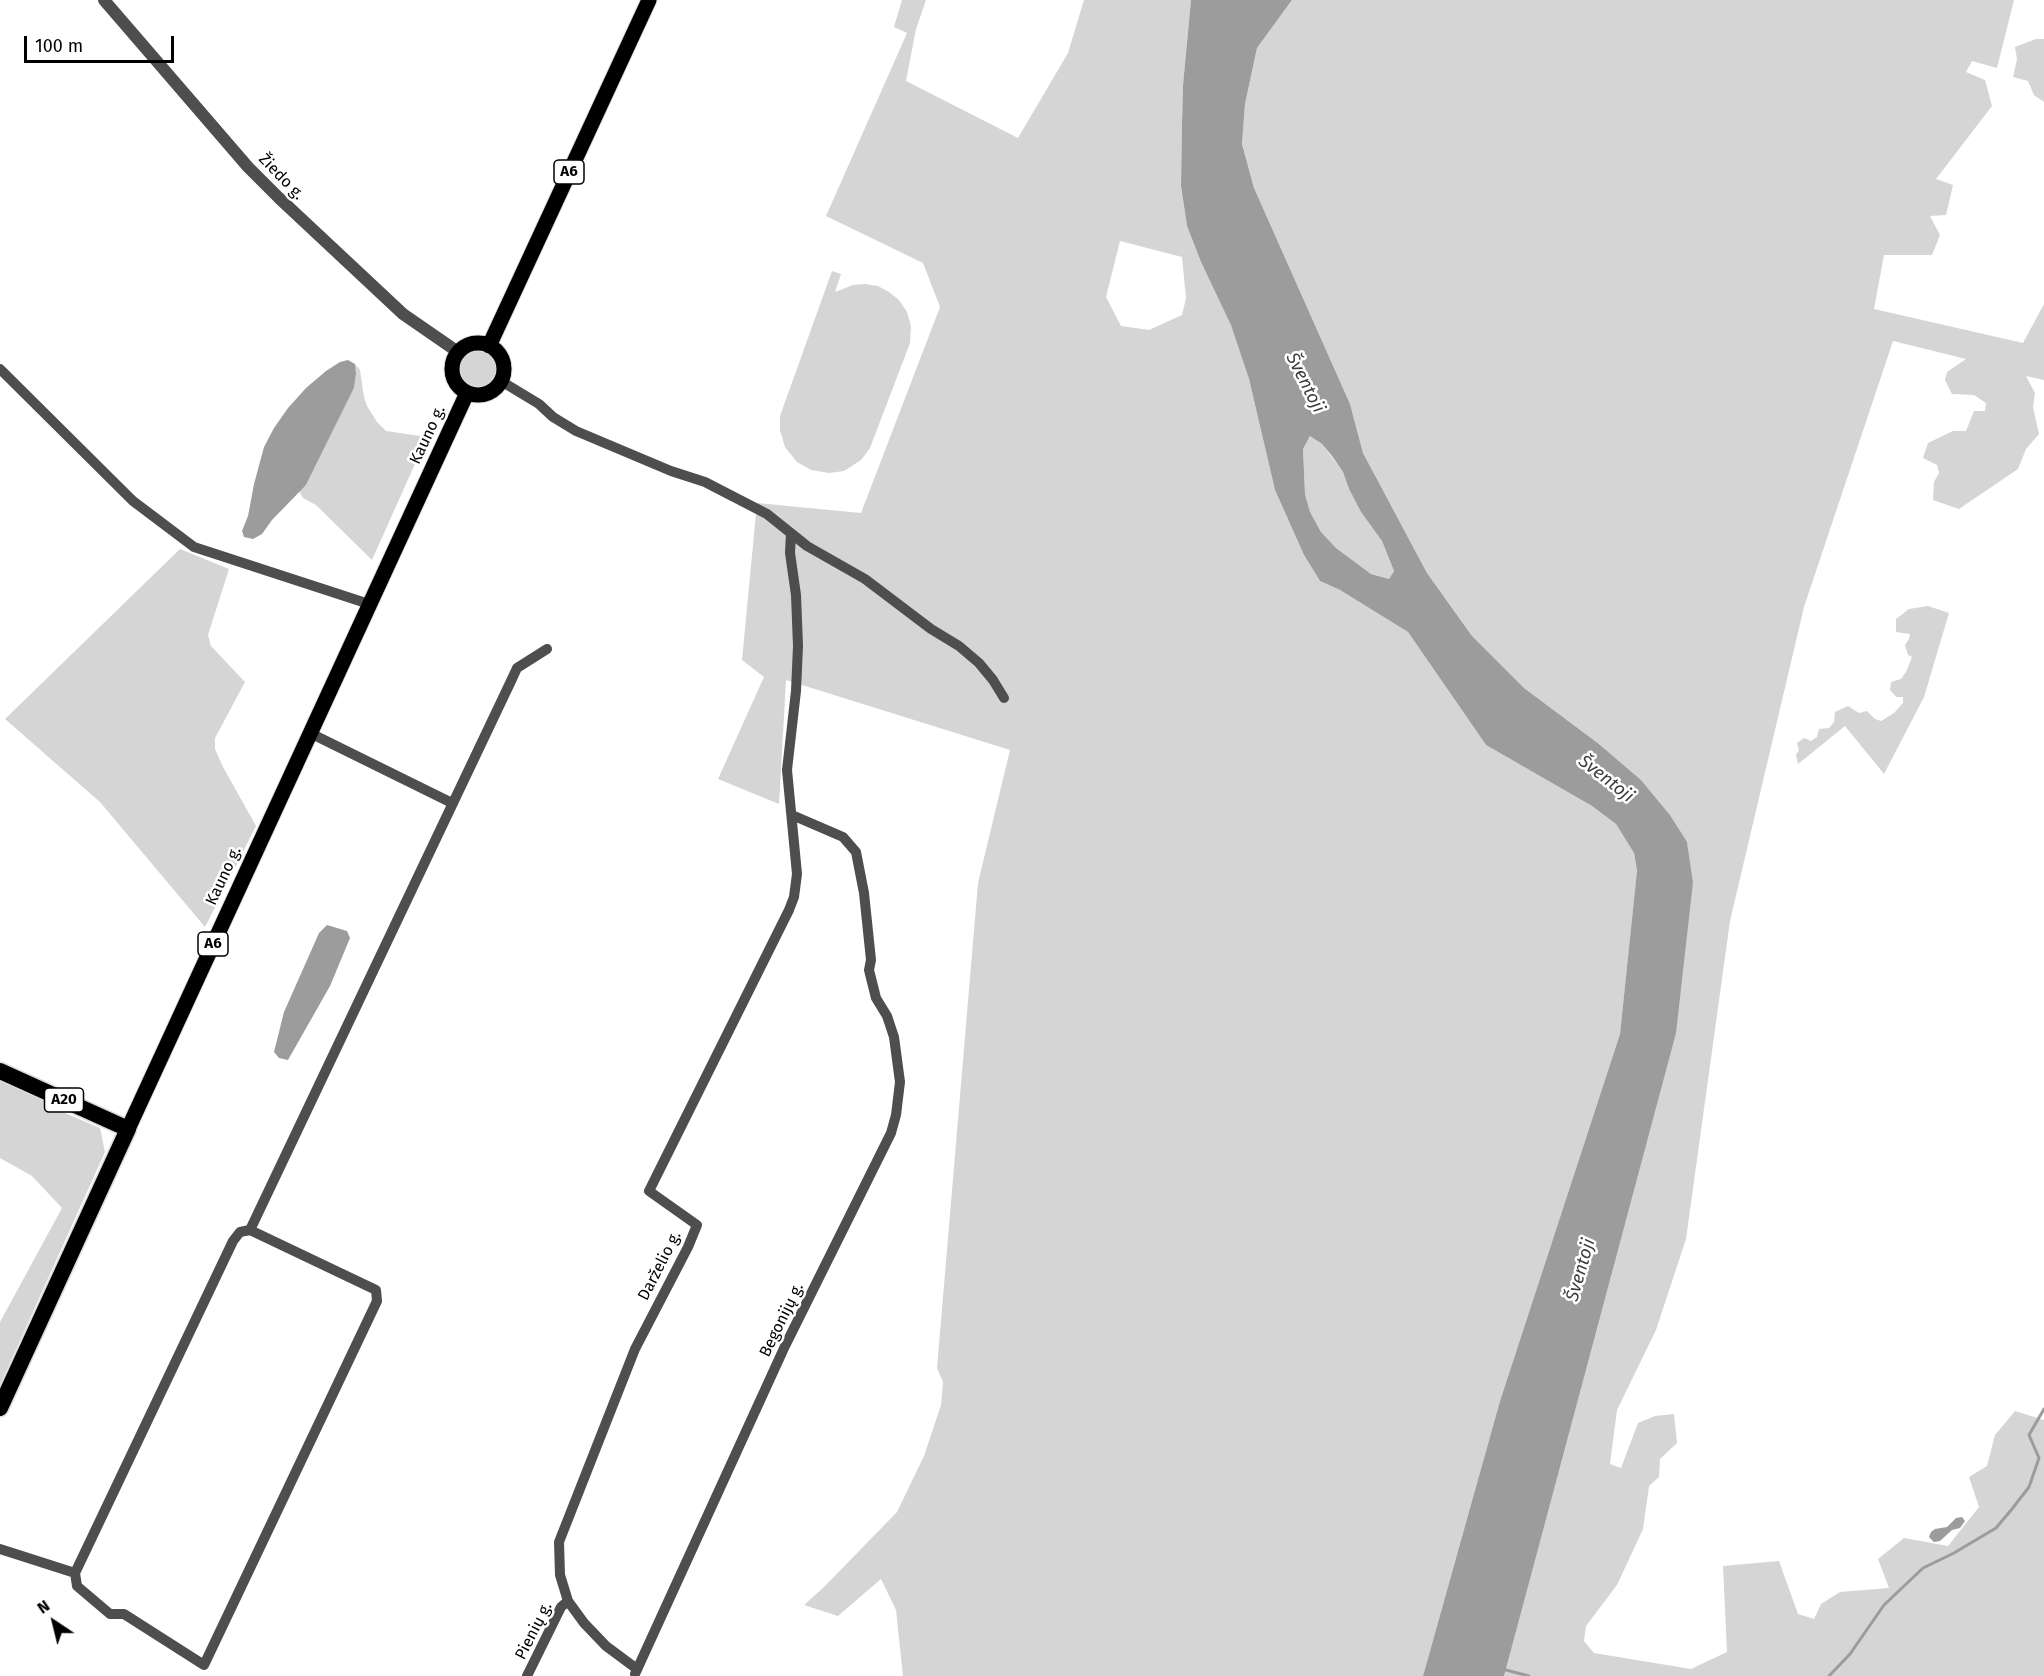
<!DOCTYPE html>
<html>
<head>
<meta charset="utf-8">
<style>
	body { margin:0 }
	#map { position:relative; width:2044px; height:1676px; overflow:hidden; background:#fff; font-family:"Fira Sans",sans-serif }
	canvas { display:block }
	.north { position:absolute; left:24px; top:1592px; width:60px; height:60px; -webkit-text-stroke:4px #fff; paint-order:stroke; rotate:325deg; font-size:16px; font-weight:700; line-height:24px; text-align:center; color:#000 }
	.north::after { content:''; display:block; margin:auto; width:21px; height:27px; background:#000; clip-path:polygon(50% 0,100% 100%,50% 72%,0 100%) }
	.scale { position:absolute; left:24px; top:36px; width:150px; height:27px; box-sizing:border-box; border:3px solid #000; border-top:0; padding-left:8px; font-size:18px; line-height:21px; white-space:nowrap; color:#000; -webkit-text-stroke:4px #fff; paint-order:stroke }
</style>
</head>
<body>
<div id="map">
<canvas width="2044" height="1676"></canvas>
<div class="north">N</div>
<div class="scale">100 m</div>
</div>
<script>
const context = document.querySelector('canvas').getContext('2d');
context.lineJoin = 'round';
function fillPath(path, color) { context.fillStyle = color; context.fill(path, 'evenodd'); }
const poly = rows => new Path2D(rows.map(r => 'M' + r).join(''));
function trace(path, color, width, dash) { context.strokeStyle = color; context.lineWidth = width; context.lineCap = dash ? 'butt' : 'round'; context.setLineDash(dash || []); context.stroke(path); }
function label(font, color, halo, rows, align = 'center') {
  context.font = font + ' "Fira Sans",sans-serif'; context.lineWidth = 5; context.setLineDash([]); context.textBaseline = 'middle'; context.strokeStyle = halo; context.fillStyle = color; for (const [text, x, y, turn = 0] of rows) {
    context.save(); context.translate(x, y); context.rotate((+turn || 0) * Math.PI / 180); context.textAlign = isNaN(turn) ? turn : align; if (halo) context.strokeText(text, 0, 0); context.fillText(text, 0, 0); context.restore();
  }
}
fillPath(poly([
	[902,0,926,0,916,29,906,81,1018,138,1068,53,1084,0,1191,0,1183,85,1182,122,1181,186,1187,226,1201,262,1231,324,1249,379,1275,490,1304,555,1320,581,1340,590,1408,632,1486,745,1592,806,1616,824,1634,853,1637,872,1620,1034,1500,1401,1423,1676,903,1676,896,1610,881,1579,838,1616,804,1605,824,1587,897,1512,924,1456,941,1405,943,1382,937,1368,978,883,1010,750,786,680,779,804,718,779,764,677,742,660,757,503,861,513,940,307,923,263,826,216,907,33,894,27],
	[1120,241,1182,257,1186,298,1182,315,1149,330,1121,326,1106,297],
	[1292,0,2014,0,1997,68,1972,61,1966,72,1985,80,1992,106,1936,179,1953,185,1946,215,1930,216,1940,235,1932,255,1884,255,1874,309,2023,343,2044,304,2044,380,2026,376,2035,393,2033,407,2039,434,2026,449,2018,469,1959,509,1933,500,1934,482,1939,473,1937,465,1923,458,1928,443,1953,431,1966,431,1974,411,1985,411,1986,403,1974,395,1952,394,1945,380,1947,372,1966,359,1893,341,1804,607,1730,921,1686,1239,1656,1330,1617,1410,1610,1464,1621,1468,1638,1423,1655,1416,1674,1414,1677,1443,1660,1459,1659,1477,1649,1486,1643,1529,1617,1585,1586,1626,1584,1641,1594,1653,1691,1669,1727,1652,1723,1566,1779,1561,1798,1614,1814,1619,1821,1604,1840,1592,1889,1588,1878,1559,1904,1538,1948,1546,1979,1507,1969,1477,1987,1466,1995,1435,2015,1411,2044,1420,2044,1676,1504,1676,1548,1506,1693,882,1687,843,1670,815,1641,780,1599,744,1524,688,1472,636,1427,573,1363,453,1350,404,1254,188,1242,144,1245,104,1257,48],
	[2036,39,2044,39,2044,102,2034,95,2028,81,2013,77,2017,59,2015,47],
	[832,271,841,274,835,292,853,285,865,284,878,286,889,292,899,300,907,312,911,326,910,343,870,448,861,460,844,471,829,473,811,470,797,462,785,447,780,430,780,416],
	'459 368a19 19 0 1 1 38 0a19 19 0 1 1-38 0Z',
	[355,364,360,370,364,397,367,406,377,422,386,431,427,437,372,560,316,505,303,498,299,491,306,485,354,388,356,374],
	[1310,436,1322,444,1343,472,1349,489,1361,512,1382,541,1394,571,1389,579,1371,574,1336,548,1321,532,1310,512,1305,494,1303,449],
	[180,549,229,569,208,635,211,646,245,682,215,738,215,749,223,767,256,826,205,927,100,802,5,719],
	[1928,606,1949,613,1924,697,1884,774,1845,726,1798,764,1796,755,1799,750,1797,743,1804,738,1811,741,1817,737,1819,729,1829,728,1834,722,1835,712,1848,706,1859,713,1867,711,1875,719,1881,721,1894,713,1903,703,1903,697,1896,697,1890,690,1891,682,1901,679,1906,672,1912,657,1908,655,1905,645,1909,639,1910,634,1896,632,1896,619,1909,609],
	[0,1078,32,1092,51,1107,100,1128,105,1152,0,1385,0,1322,62,1208,32,1176,0,1158]
]), '#d5d5d5');
fillPath(poly([
	[1191,0,1292,0,1257,48,1245,104,1242,144,1254,188,1350,404,1363,453,1427,573,1472,636,1524,688,1599,744,1641,780,1670,815,1687,842,1693,882,1676,1033,1504,1676,1423,1676,1500,1401,1620,1034,1637,871,1634,853,1616,824,1592,806,1486,745,1408,632,1340,590,1320,581,1304,555,1275,490,1249,379,1231,325,1201,262,1187,226,1181,186,1182,122,1183,85],
	[1310,436,1322,444,1332,456,1343,472,1349,489,1361,512,1382,541,1394,571,1389,579,1371,574,1336,548,1321,532,1310,512,1305,494,1303,449],
	[348,360,355,364,356,374,354,388,306,485,272,520,262,534,253,539,244,537,242,531,248,516,254,484,264,447,274,428,288,408,306,388,326,371,340,362],
	[327,925,347,931,350,938,330,986,288,1060,279,1058,274,1052,284,1012,319,933],
	[1962,1517,1965,1521,1960,1528,1952,1530,1940,1541,1934,1542,1929,1537,1931,1532,1935,1529,1947,1527,1956,1518]
]), '#9c9c9c');
trace(poly([
	[1502,1669,1529,1676],
	[1829,1676,1850,1654,1884,1605,1923,1568,1954,1553,1996,1528,2012,1509,2029,1487,2039,1458,2029,1435,2044,1409]
]), '#9c9c9c', 3);
const primary = poly([
	'452 369a26 26 0 1 1 52 0a26 26 0 1 1-52 0Z',
	[489,346,649,0],
	[128,1129,467,393]
]);
const trunk = poly([
	[0,1071,128,1129,0,1408]
]);
trace(primary, '#dbdbdb', 17);
trace(trunk, '#dbdbdb', 19);
trace(poly([
	[0,369,133,501,194,547,369,604],
	[501,381,539,404,553,417,576,431,671,471,705,482,767,514,807,546,865,579,931,629,959,646,979,663,993,680,1004,698],
	[310,733,452,803],
	[250,1230,511,681,517,668,547,649],
	[0,1549,75,1573,233,1241,240,1232,250,1230,376,1290,377,1301,204,1665,124,1614,110,1614,77,1586,75,1573],
	[637,1669,606,1646,584,1623,568,1601,560,1575,559,1542,635,1349,688,1247,697,1225,649,1191,789,910,794,897,797,874,787,770,796,691,798,646,796,595,790,553,791,533],
	[635,1674,785,1346,891,1133,896,1115,900,1082,894,1037,887,1016,876,998,869,970,871,960,864,893,856,852,843,837,792,815],
	[527,1676,561,1607,568,1601]
]), '#4e4e4e', 10);
trace(poly([
	[104,0,248,167,279,198,403,314,458,352]
]), '#4e4e4e', 12);
trace(primary, '#000', 15);
trace(trunk, '#000', 16);
for (const [x, y, w] of [
	[569,172,30],
	[213,944,30],
	[64,1100,39]
]) { const box = new Path2D(); box.roundRect(x - w / 2, y - 12, w, 24, 4.5); context.fillStyle = '#fff'; context.fill(box); trace(box, '#000', 1.5); }
label('bold 15px', '#000', null, [
	["A6",569,172],
	["A6",213,944],
	["A20",64,1100]
]);
label('16px', '#000', '#fff', [
	["Žiedo g.",281,177,46],
	["Kauno g.",428,435,-65],
	["Kauno g.",224,876,-65],
	["Darželio g.",660,1266,-63],
	["Begonijų g.",782,1320,-64],
	["Pienių g.",534,1631,-63]
]);
label('italic 18px', '#3d3d3d', '#fff', [
	["Šventoji",1305,383,63],
	["Šventoji",1606,779,38],
	["Šventoji",1581,1270,-74]
]);
</script>
</body>
</html>
